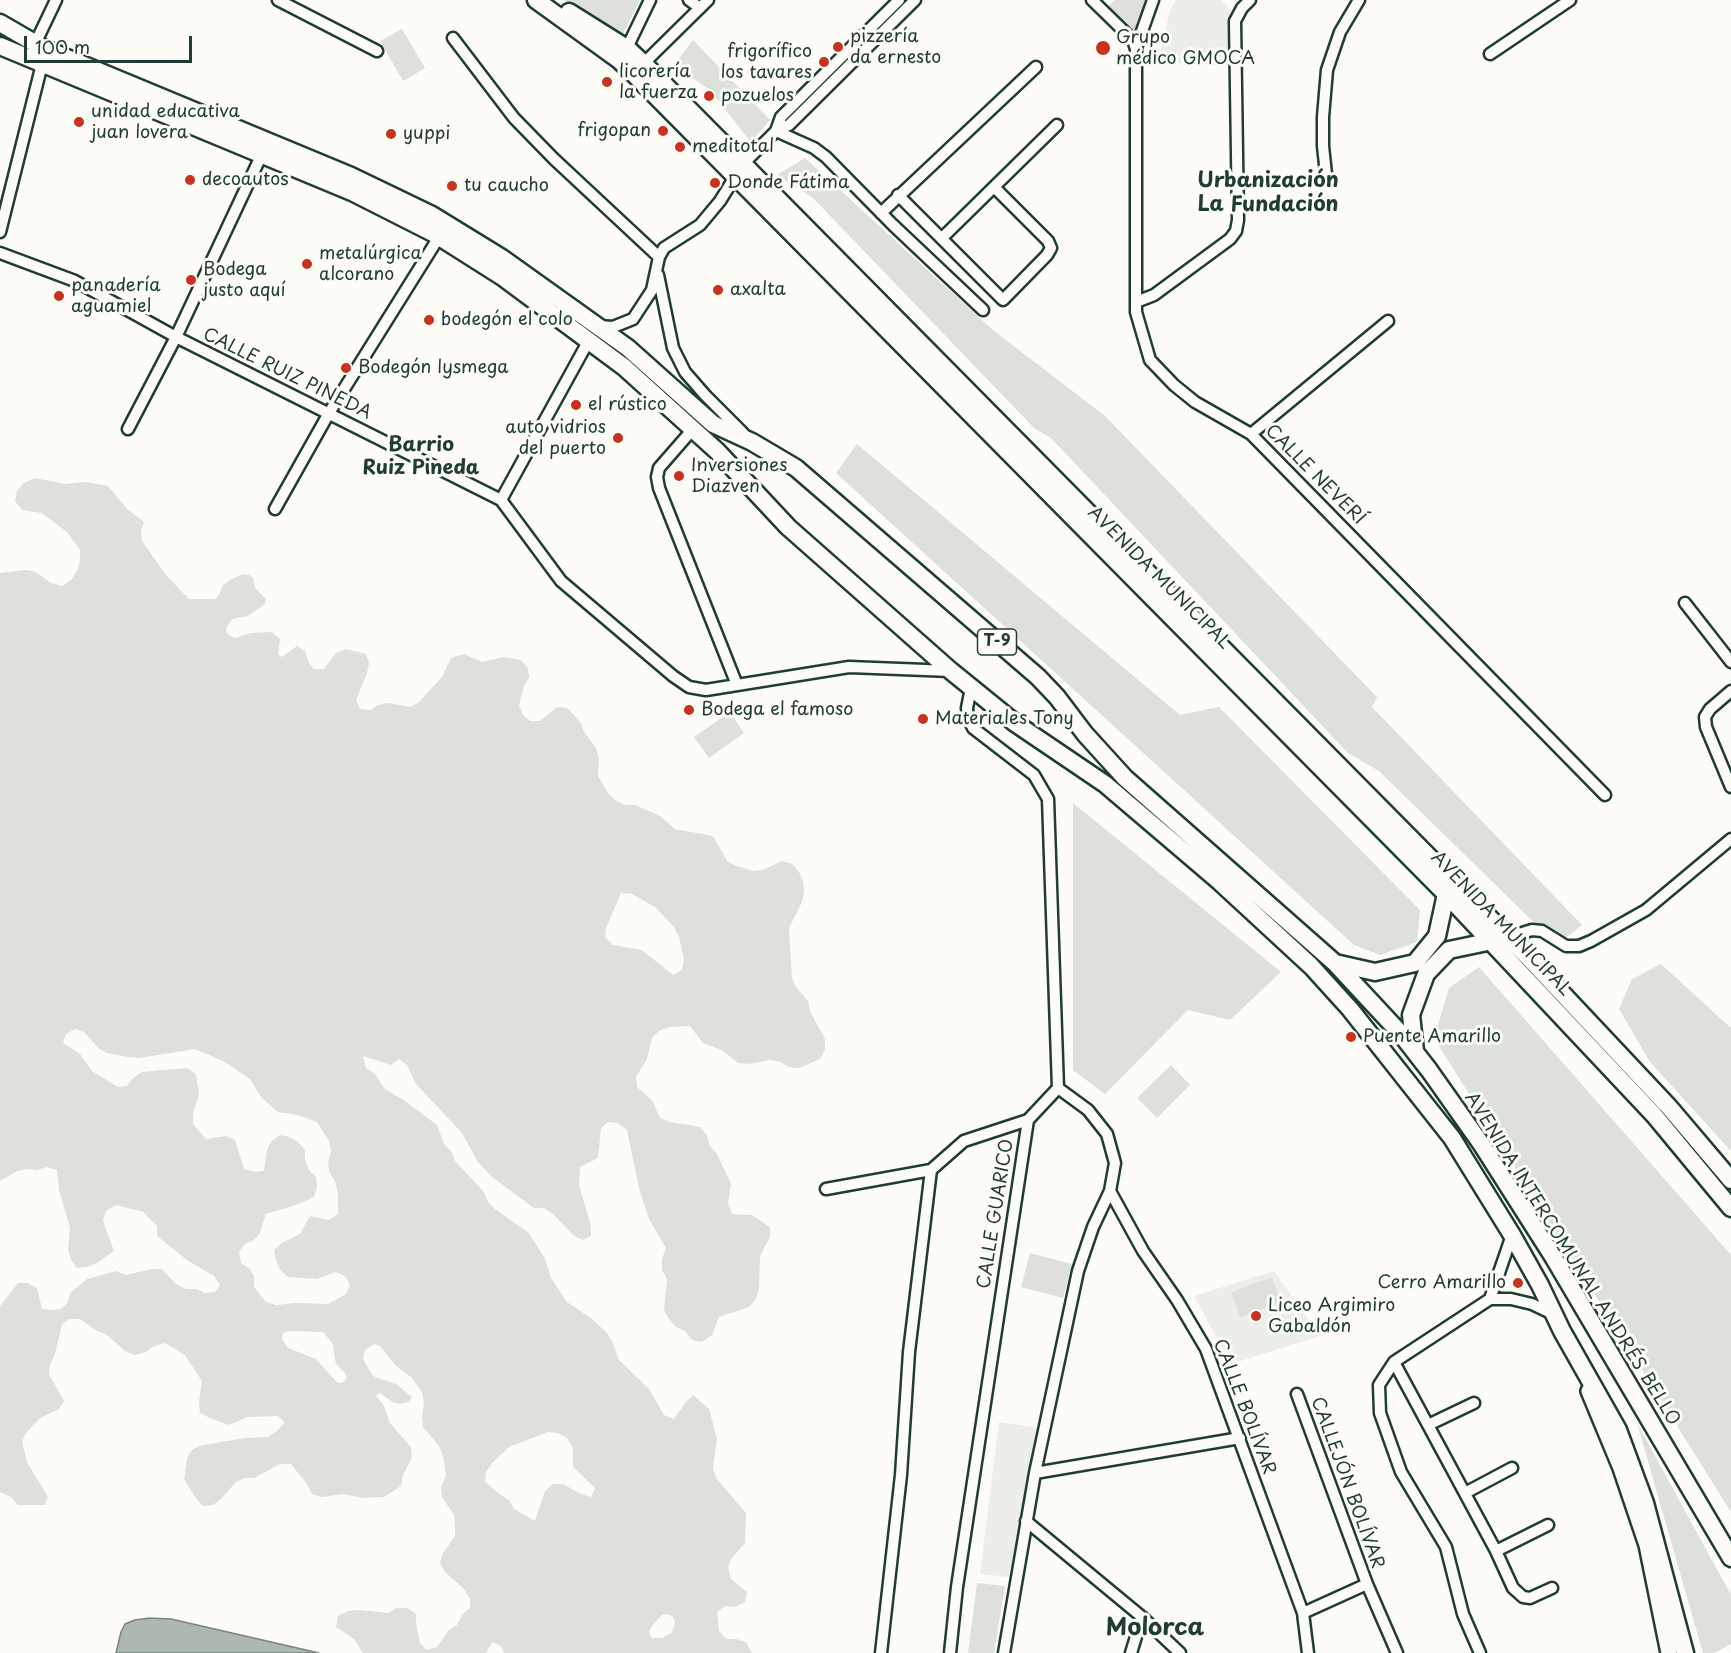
<!DOCTYPE html>
<html>
<head>
<meta charset="utf-8">
<style>
	body { margin:0 }
	#map { position:relative; width:1731px; height:1653px; overflow:hidden; background:#fdfcf7; font-family:"Playpen Sans",sans-serif }
	canvas { display:block }
	.scale { position:absolute; left:24px; top:36px; width:168px; height:27px; box-sizing:border-box; border:3px solid #1f3d34; border-top:0; padding-left:8px; font-size:18px; line-height:21px; white-space:nowrap; color:#1f3d34; -webkit-text-stroke:4px #fdfcf7; paint-order:stroke }
</style>
</head>
<body>
<div id="map">
<canvas width="1731" height="1653"></canvas>
<div class="scale">100 m</div>
</div>
<script>
const context = document.querySelector('canvas').getContext('2d');
context.lineJoin = 'round';
function fillPath(path, color) { context.fillStyle = color; context.fill(path, 'evenodd'); }
const poly = rows => new Path2D(rows.map(r => 'M' + r).join(''));
function trace(path, color, width, dash) { context.strokeStyle = color; context.lineWidth = width; context.lineCap = dash ? 'butt' : 'round'; context.setLineDash(dash || []); context.stroke(path); }
function label(font, color, halo, rows, align = 'center') {
  context.font = font + ' "Playpen Sans",sans-serif'; context.lineWidth = 6; context.setLineDash([]); context.textBaseline = 'middle'; context.strokeStyle = halo; context.fillStyle = color; for (const [text, x, y, turn = 0] of rows) {
    context.save(); context.translate(x, y); context.rotate((+turn || 0) * Math.PI / 180); context.textAlign = isNaN(turn) ? turn : align; if (halo) context.strokeText(text, 0, 0); context.fillText(text, 0, 0); context.restore();
  }
}
fillPath(poly([
	[1176,0,1221,0,1234,13,1227,66,1158,62,1170,10],
	[1274,1271,1320,1336,1231,1364,1194,1296],
	[999,1422,1038,1428,1009,1577,980,1574]
]), '#eceee9');
fillPath(poly([
	[564,0,640,0,623,34],
	[1115,0,1152,0,1139,34,1107,7],
	[402,29,425,68,403,81,380,41],
	[693,40,770,120,751,142,709,89,673,66],
	[805,158,994,331,1105,416,1377,697,1372,707,1582,925,1557,945,1379,771,1348,753,1051,438,1035,429,813,198,777,175],
	[857,444,1180,715,1219,707,1420,910,1417,942,1380,955,1354,945,836,473],
	[35,478,65,484,85,482,108,486,127,509,144,522,141,531,142,541,166,575,189,599,215,599,219,595,223,585,232,579,243,574,249,575,253,578,255,588,266,599,265,604,248,616,232,619,226,628,227,633,230,636,235,638,251,633,272,632,280,639,278,654,282,657,297,646,305,651,308,661,314,669,324,669,336,653,346,649,366,654,369,663,367,673,356,700,360,709,370,710,378,705,389,703,410,707,419,702,442,677,451,658,464,654,482,662,503,657,521,660,528,668,529,677,524,686,519,705,523,715,530,721,540,721,557,707,567,708,574,715,581,723,584,732,596,748,599,758,598,776,608,793,615,800,625,805,635,805,660,816,675,829,713,836,728,862,737,866,753,871,763,870,782,861,792,864,799,872,803,881,804,891,802,902,789,928,792,977,795,986,808,1001,810,1011,825,1039,825,1049,820,1059,799,1068,789,1067,780,1062,770,1060,749,1064,738,1063,722,1050,703,1043,690,1026,669,1027,659,1031,652,1038,647,1059,636,1077,637,1087,652,1100,660,1118,670,1122,700,1127,707,1135,710,1146,717,1154,731,1184,728,1203,732,1214,752,1215,770,1227,770,1237,760,1256,759,1288,756,1299,749,1307,719,1317,712,1335,702,1342,692,1340,685,1331,676,1327,669,1319,664,1310,667,1279,662,1270,662,1259,666,1248,649,1219,639,1188,627,1130,618,1123,608,1122,601,1128,598,1158,580,1167,579,1185,591,1226,591,1236,583,1240,574,1236,553,1214,544,1208,534,1208,492,1177,477,1161,462,1133,416,1084,407,1065,399,1059,391,1065,363,1056,366,1068,374,1073,385,1089,405,1101,437,1125,444,1144,451,1151,455,1161,484,1192,488,1202,495,1209,529,1233,545,1259,551,1278,567,1302,592,1319,607,1333,612,1341,619,1360,649,1389,664,1415,674,1419,686,1402,693,1395,709,1409,717,1438,713,1468,716,1478,746,1513,745,1543,731,1559,728,1568,731,1579,747,1592,745,1602,735,1607,725,1606,717,1612,719,1631,726,1639,736,1639,746,1642,752,1653,504,1653,501,1646,492,1642,486,1653,363,1653,354,1639,336,1627,338,1616,348,1611,359,1610,388,1613,397,1608,407,1608,416,1614,416,1623,420,1643,427,1650,437,1647,449,1630,457,1625,462,1615,470,1608,470,1598,463,1588,445,1572,440,1563,443,1553,455,1536,455,1525,454,1515,442,1497,441,1487,446,1476,443,1456,439,1446,423,1427,422,1417,424,1403,422,1392,412,1378,395,1365,380,1346,374,1344,365,1350,363,1359,371,1373,375,1377,396,1384,412,1397,409,1402,399,1404,394,1403,380,1393,376,1396,383,1404,390,1423,411,1447,412,1458,403,1475,401,1486,384,1497,363,1498,343,1494,322,1497,312,1494,307,1484,291,1464,280,1464,254,1478,244,1478,235,1483,222,1498,213,1505,203,1506,195,1497,184,1479,187,1458,193,1449,203,1445,245,1438,268,1437,277,1431,285,1422,277,1416,247,1417,229,1425,210,1418,200,1413,199,1402,202,1381,185,1355,165,1343,154,1346,146,1352,135,1355,125,1351,107,1335,97,1331,80,1319,70,1319,62,1324,55,1354,50,1364,49,1374,64,1401,59,1409,40,1418,26,1433,22,1441,27,1462,48,1497,45,1505,18,1505,11,1497,0,1492,0,1306,18,1283,28,1283,37,1288,42,1309,51,1310,61,1309,68,1302,70,1293,87,1279,116,1271,126,1275,152,1269,162,1269,176,1284,186,1289,196,1289,205,1293,215,1292,220,1285,214,1276,187,1260,157,1236,157,1226,143,1212,116,1205,106,1211,103,1221,114,1251,97,1263,87,1267,77,1268,71,1260,68,1249,70,1228,59,1190,57,1170,47,1167,37,1170,27,1169,17,1171,0,1181,0,573,24,570,34,571,51,583,62,586,71,580,77,571,80,561,80,550,67,532,42,513,22,510,15,501,17,491,24,483],
	[621,893,632,894,655,907,674,927,679,937,684,959,682,970,673,975,642,950,613,945,605,937,606,928],
	[75,1029,84,1032,98,1048,107,1053,127,1057,139,1058,195,1049,223,1061,250,1079,261,1097,278,1112,298,1115,317,1122,329,1141,331,1151,328,1162,329,1172,335,1181,338,1193,338,1214,329,1220,310,1216,300,1234,282,1243,274,1250,276,1260,280,1270,288,1277,317,1279,336,1272,345,1276,350,1285,346,1294,328,1304,296,1303,276,1305,266,1302,254,1287,254,1276,249,1268,241,1263,239,1252,245,1244,254,1240,260,1233,266,1214,296,1205,314,1197,317,1187,316,1177,309,1170,305,1160,305,1150,298,1142,290,1137,280,1135,272,1141,267,1149,264,1171,254,1172,244,1169,235,1140,226,1136,206,1139,193,1124,193,1114,199,1094,196,1074,187,1068,142,1072,133,1078,127,1086,118,1087,92,1071,80,1054,63,1043,66,1034],
	[289,1331,323,1332,333,1344,335,1360,337,1365,345,1373,347,1378,344,1382,338,1383,334,1379,316,1359,288,1348,282,1339,283,1333],
	[548,1432,558,1433,567,1438,573,1448,573,1467,595,1488,591,1497,581,1494,563,1484,553,1484,545,1491,535,1521,514,1509,509,1500,501,1495,485,1482,486,1472,493,1462,509,1447],
	[668,1614,673,1617,675,1622,672,1632,662,1638,652,1638,649,1633,652,1626,662,1615],
	[730,712,744,733,709,758,694,737],
	[1073,803,1281,972,1230,1020,1188,1010,1105,1094,1073,1070],
	[1661,964,1731,1028,1731,1151,1650,1062,1619,1009,1632,979],
	[1479,967,1731,1255,1731,1512,1434,1038,1449,988],
	[1171,1065,1190,1085,1157,1118,1137,1098],
	[1030,1253,1072,1264,1063,1298,1021,1287],
	[1272,1277,1281,1303,1240,1317,1231,1292],
	[1637,1423,1731,1595,1731,1644,1714,1653,1703,1653],
	[977,1583,1005,1586,994,1653,968,1653]
]), '#dde0db');
const water = poly([
	[150,1618,171,1619,319,1653,116,1653,121,1632,125,1624,135,1620,150,1618]
]);
fillPath(water, '#aeb8b1');
trace(water, '#75877f', 1.5);
const minor = poly([
	[278,0,377,51],
	[689,0,700,8],
	[1092,0,1133,40,1136,49,1136,312,1150,360,1174,385,1195,402,1251,434,1605,795],
	[453,38,514,118,554,159,659,257],
	[35,44,56,0],
	[1136,48,1153,0],
	[624,54,650,0],
	[1490,54,1570,0],
	[640,67,708,0],
	[776,131,814,148,826,157,893,225,983,310],
	[776,131,781,117,899,0],
	[1326,174,1323,146,1323,117,1327,70,1340,32,1359,0],
	[898,195,1003,300,1047,255,1051,248,1048,241,994,187],
	[881,213,1036,67],
	[0,232,42,64],
	[942,238,1057,125],
	[0,253,75,281,176,337,501,500,561,581,673,676,689,687,706,690,849,667,951,671],
	[658,275,673,348,685,372,705,395,743,433],
	[1136,302,1154,295,1230,239,1236,231,1238,220,1235,21,1242,8,1250,0],
	[598,326,613,327,633,319,652,290,659,257,664,248,700,225,720,201,743,164,776,131,789,125,915,0],
	[128,429,176,337,262,154],
	[693,429,659,468,657,477,659,488,737,685],
	[1251,434,1388,321],
	[501,500,589,340],
	[275,509,329,413,439,237],
	[1685,603,1731,662],
	[971,688,967,708,968,718,973,728,1034,775,1048,799,1058,1088],
	[1731,691,1710,709,1705,717,1706,727,1731,787],
	[1509,937,1532,930,1542,931,1566,946,1579,946,1591,941,1646,910,1731,839],
	[1028,1120,1058,1088,1088,1110,1107,1134,1115,1163,1110,1191,1093,1227,1078,1271,1035,1473,1240,1438],
	[826,1189,931,1170],
	[1110,1191,1143,1251,1177,1300,1206,1349,1303,1613,1308,1653],
	[1490,1299,1512,1235],
	[1394,1362,1496,1551,1513,1588,1523,1597,1530,1598,1552,1588],
	[1297,1394,1367,1584,1303,1613],
	[1428,1425,1474,1403],
	[1465,1493,1512,1468],
	[1026,1521,1142,1617,1180,1653],
	[1496,1551,1548,1525],
	[1367,1584,1397,1653],
	[881,1653,901,1475,909,1352,931,1170,964,1141,1028,1120,957,1587,950,1653],
	[1004,1653,1035,1473],
	[1131,1653,1142,1617],
	[1480,1653,1463,1614,1446,1547,1401,1472,1380,1413,1379,1385,1394,1362,1490,1299,1511,1299,1532,1304,1553,1314]
]);
const secondary = poly([
	[1589,1391,1621,1468,1647,1545,1669,1653]
]);
const trunk = poly([
	[536,0,619,60,635,75,1446,894,1654,1115,1731,1208],
	[569,12,628,49,643,63,1528,957,1669,1107,1731,1180],
	[0,23,45,49,351,176,432,215,502,258,628,348,713,424,752,442,796,468,1038,677,1057,697,1085,734,1125,778,1335,963,1401,1034,1429,1070,1482,1145,1552,1255,1731,1558],
	[0,46,352,192,433,233,504,278,624,367,717,451,788,527,951,671,1015,723,1105,784,1220,882,1311,966,1350,1009,1452,1138,1512,1235,1540,1285,1562,1331,1618,1430,1645,1503,1685,1653],
	[1335,963,1375,972,1415,963,1437,936,1446,894],
	[1415,1051,1411,1015,1426,974,1449,950,1492,941]
]);
trace(minor, '#1f3d34', 15);
trace(secondary, '#1f3d34', 20);
trace(trunk, '#1f3d34', 21);
trace(minor, '#fdfcf7', 10);
trace(secondary, '#fdfcf7', 15);
trace(trunk, '#fdfcf7', 16);
for (const [x, y, r, color] of [
	[838,47,6,"#c8321e"],
	[1103,48,8,"#c8321e"],
	[824,62,6,"#c8321e"],
	[607,82,6,"#c8321e"],
	[709,96,6,"#c8321e"],
	[79,122,6,"#c8321e"],
	[663,131,6,"#c8321e"],
	[391,134,6,"#c8321e"],
	[680,147,6,"#c8321e"],
	[190,180,6,"#c8321e"],
	[715,183,6,"#c8321e"],
	[452,186,6,"#c8321e"],
	[307,264,6,"#c8321e"],
	[191,280,6,"#c8321e"],
	[718,290,6,"#c8321e"],
	[59,296,6,"#c8321e"],
	[429,320,6,"#c8321e"],
	[346,368,6,"#c8321e"],
	[576,405,6,"#c8321e"],
	[618,438,6,"#c8321e"],
	[679,476,6,"#c8321e"],
	[689,710,6,"#c8321e"],
	[923,719,6,"#c8321e"],
	[1351,1037,6,"#c8321e"],
	[1518,1283,6,"#c8321e"],
	[1256,1316,6,"#c8321e"]
]) { const dot = new Path2D(); dot.arc(x, y, r, 0, 2 * Math.PI); context.fillStyle = color; context.fill(dot); trace(dot, '#fdfcf7', 2); }
for (const [x, y, w] of [
	[997,642,39]
]) { const box = new Path2D(); box.roundRect(x - w / 2, y - 13, w, 26, 4.5); context.fillStyle = '#fdfcf7'; context.fill(box); trace(box, '#1f3d34', 1.5); }
label('bold 16px', '#1f3d34', null, [
	["T-9",997,642]
]);
label('18px', '#1f3d34', '#fdfcf7', [
	["pizzería",850,37],
	["da ernesto",850,58],
	["Grupo",1116,38],
	["médico GMOCA",1116,59],
	["frigorífico",812,52,"right"],
	["los tavares",812,73,"right"],
	["licorería",619,72],
	["la fuerza",619,93],
	["pozuelos",721,96],
	["unidad educativa",91,112],
	["juan lovera",91,133],
	["frigopan",651,131,"right"],
	["yuppi",403,134],
	["meditotal",692,147],
	["decoautos",202,180],
	["Donde Fátima",727,183],
	["tu caucho",464,186],
	["metalúrgica",319,254],
	["alcorano",319,275],
	["Bodega",203,270],
	["justo aquí",203,291],
	["panadería",71,286],
	["aguamiel",71,307],
	["axalta",730,290],
	["bodegón el colo",441,320],
	["Bodegón lysmega",358,368],
	["el rústico",588,405],
	["auto vidrios",606,428,"right"],
	["del puerto",606,449,"right"],
	["Inversiones",691,466],
	["Diazven",691,487],
	["Bodega el famoso",701,710],
	["Materiales Tony",935,719],
	["Puente Amarillo",1363,1037],
	["Cerro Amarillo",1506,1283,"right"],
	["Liceo Argimiro",1268,1306],
	["Gabaldón",1268,1327]
], 'left');
label('18px', '#1f3d34', '#fdfcf7', [
	["CALLE RUIZ PINEDA",287,374,26],
	["CALLE NEVERÍ",1315,475,45],
	["AVENIDA MUNICIPAL",1159,578,45],
	["AVENIDA MUNICIPAL",1501,924,46],
	["CALLE GUARICO",996,1214,-81],
	["AVENIDA INTERCOMUNAL ANDRÉS BELLO",1572,1259,58],
	["CALLE BOLÍVAR",1244,1407,69],
	["CALLEJÓN BOLÍVAR",1347,1483,70]
]);
label('bold 20px', '#1f3d34', '#fdfcf7', [
	["Barrio",421,445],
	["Ruiz Pineda",421,468]
]);
label('bold 21px', '#1f3d34', '#fdfcf7', [
	["Urbanización",1268,181],
	["La Fundación",1268,205]
]);
label('bold 24px', '#1f3d34', '#fdfcf7', [
	["Molorca",1155,1628]
]);
</script>
</body>
</html>
